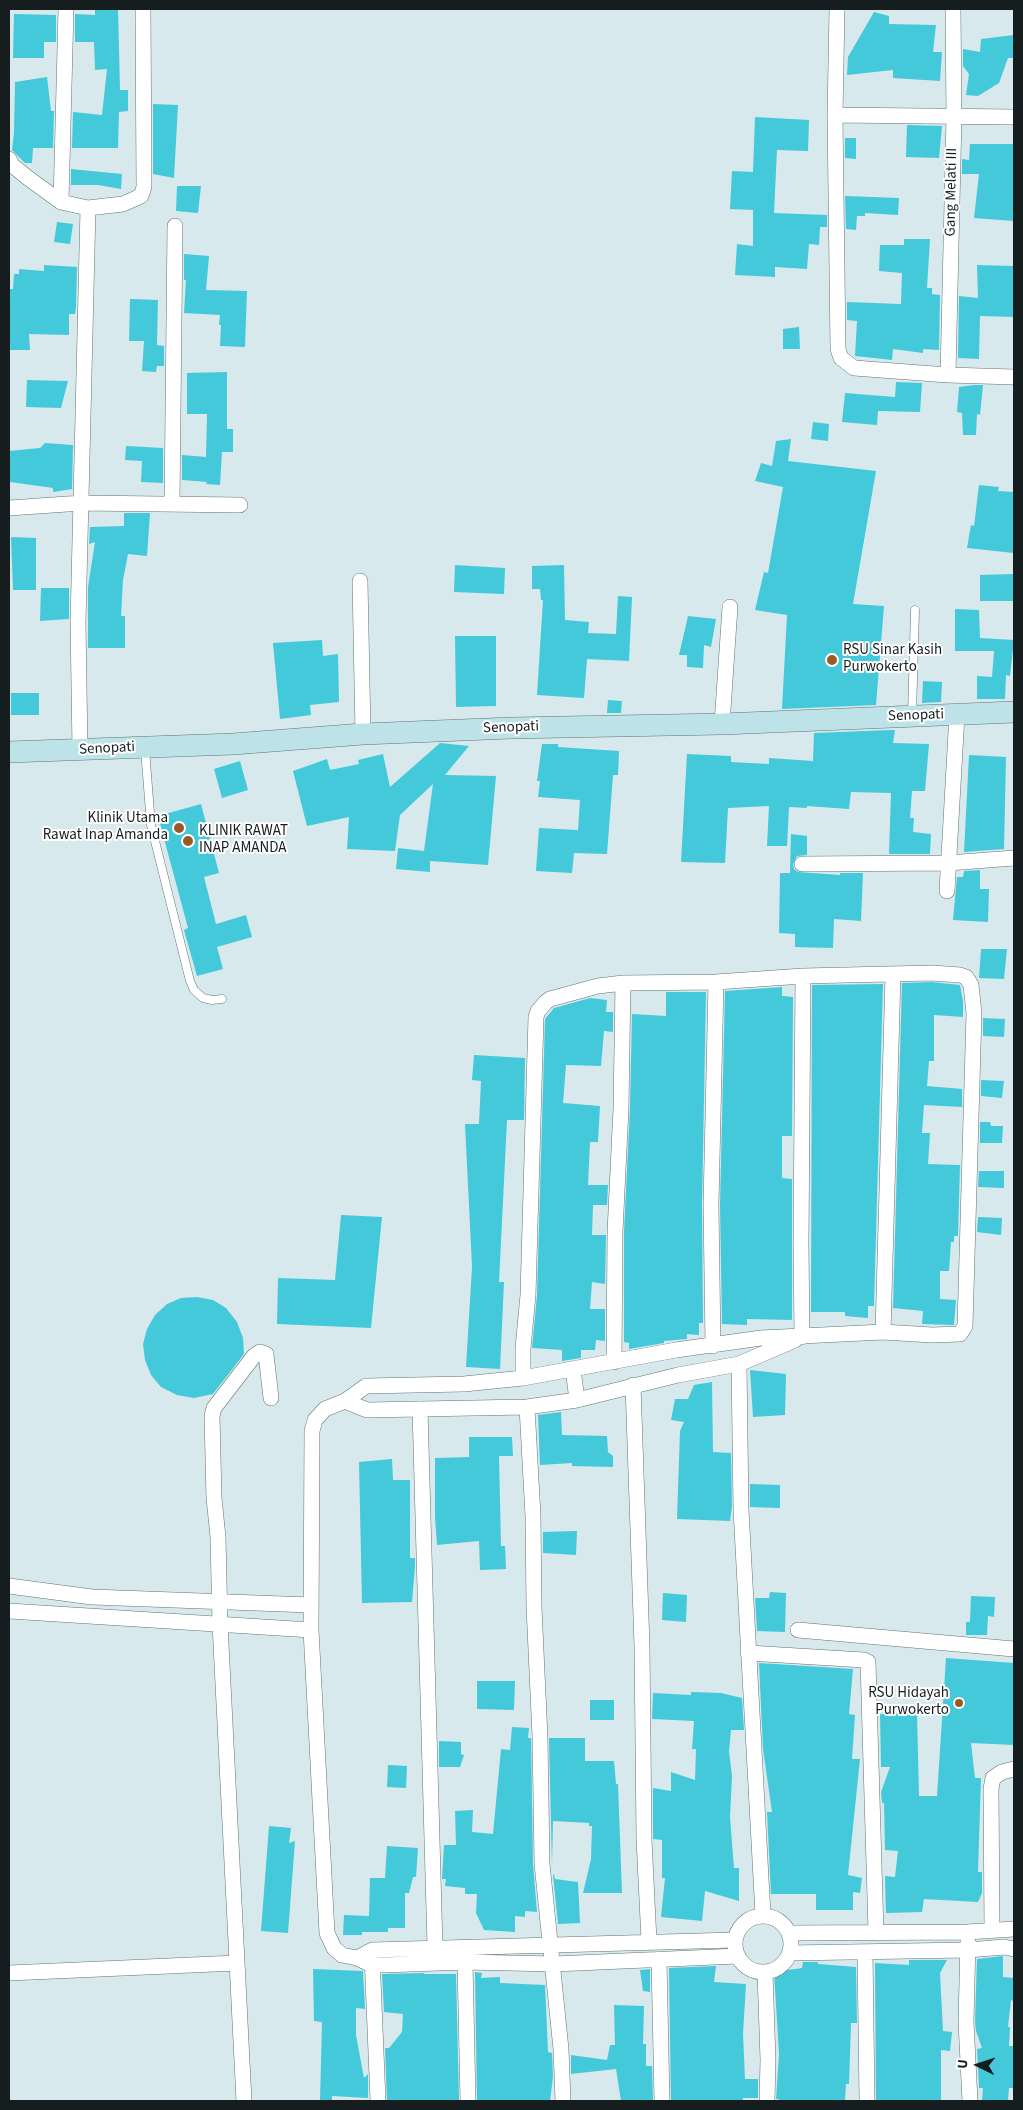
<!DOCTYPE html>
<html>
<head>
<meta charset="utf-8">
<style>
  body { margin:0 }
  #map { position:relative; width:1023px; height:2110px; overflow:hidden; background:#d7e9ec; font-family:"Source Sans 3",sans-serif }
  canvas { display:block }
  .frame { position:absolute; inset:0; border:10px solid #161d1e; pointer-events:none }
  .north { position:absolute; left:953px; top:2040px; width:50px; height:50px; -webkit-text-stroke:4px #fff; paint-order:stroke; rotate:274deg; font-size:14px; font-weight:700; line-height:20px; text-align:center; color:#161d1e }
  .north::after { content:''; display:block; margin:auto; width:18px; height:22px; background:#161d1e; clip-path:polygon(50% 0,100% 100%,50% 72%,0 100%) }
</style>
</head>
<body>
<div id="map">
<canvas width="1023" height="2110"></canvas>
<div class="frame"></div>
<div class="north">U</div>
</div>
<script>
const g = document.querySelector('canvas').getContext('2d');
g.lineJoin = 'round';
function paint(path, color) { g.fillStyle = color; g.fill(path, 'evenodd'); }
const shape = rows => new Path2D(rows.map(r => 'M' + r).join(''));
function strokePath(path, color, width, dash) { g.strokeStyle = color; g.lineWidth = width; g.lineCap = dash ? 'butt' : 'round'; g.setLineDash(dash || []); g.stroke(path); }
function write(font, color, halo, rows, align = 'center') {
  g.font = font + ' "Source Sans 3",sans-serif'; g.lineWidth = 4; g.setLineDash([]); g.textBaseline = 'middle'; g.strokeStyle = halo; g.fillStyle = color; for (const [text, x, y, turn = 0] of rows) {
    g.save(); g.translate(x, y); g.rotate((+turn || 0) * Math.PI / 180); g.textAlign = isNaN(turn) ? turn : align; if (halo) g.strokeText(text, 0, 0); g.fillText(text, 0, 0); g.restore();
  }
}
paint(shape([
  [95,9,118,9,120,90,128,90,128,111,119,112,118,148,72,148,73,112,102,115,107,69,95,70,94,42,75,42,75,14,95,15],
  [874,12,889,16,889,24,936,25,933,52,942,52,940,81,893,78,893,70,847,75,848,57],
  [14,14,56,15,56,42,44,42,44,58,13,58],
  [1014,35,1014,58,1008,58,999,83,978,96,966,95,969,74,963,66,963,49,980,52,981,39],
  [47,77,51,111,54,111,53,148,33,148,32,163,25,163,12,150,14,133,15,82],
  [153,104,178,105,174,178,153,174],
  [755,117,809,120,808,151,777,150,774,213,827,215,827,227,820,227,819,245,809,244,807,269,775,267,775,277,735,275,737,244,753,246,753,210,730,209,732,171,753,172],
  [907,125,942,126,939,158,906,157],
  [845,138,856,138,856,159,845,158],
  [970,144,1014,144,1014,221,974,218,979,174,962,174,962,159,969,160],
  [71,169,122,174,121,189,98,185,71,185],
  [177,186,201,186,198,213,176,211],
  [845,196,899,198,898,215,865,213,865,216,857,216,856,230,846,229],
  [57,222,73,224,70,244,54,242],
  [904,239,930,239,927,288,932,288,932,294,940,295,939,350,923,349,923,353,893,349,892,360,855,356,857,321,847,320,847,302,901,304,902,273,879,271,880,245,904,245],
  [184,254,209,256,206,290,247,291,245,347,220,346,221,325,219,325,220,315,184,313,186,280,184,280],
  [44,265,77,267,76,307,75,314,69,314,69,335,29,334,30,350,9,350,9,289,13,289,14,274,19,274,19,269,44,271],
  [977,265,1014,266,1014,317,980,316,979,359,958,358,959,296,978,298],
  [130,299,158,300,157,345,164,346,164,366,157,366,156,372,142,371,144,341,129,341],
  [799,327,800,349,783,349,783,329],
  [227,372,227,429,233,429,233,452,222,452,220,485,206,484,207,482,182,480,182,455,206,457,207,414,187,414,187,373],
  [27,380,68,381,61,408,26,407],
  [896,382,922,383,920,412,878,411,877,425,842,422,845,393,895,397],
  [974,385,983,385,980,415,977,414,976,435,963,435,962,413,957,412,959,387],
  [813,422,829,424,828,441,811,439],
  [791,439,788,461,876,471,853,604,884,606,876,705,782,709,787,615,755,610,764,572,768,573,783,487,755,481,761,463,772,466,776,441],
  [45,443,73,445,72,489,53,492,53,488,10,482,9,451,40,448],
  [126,446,163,448,163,483,141,482,142,461,125,460],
  [979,485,999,487,998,491,1014,492,1014,553,967,548,971,525,974,526],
  [124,513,150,513,147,556,128,554,123,580,121,616,125,616,125,648,88,648,88,587,95,542,89,544,90,527,124,526],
  [11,537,36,538,36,590,13,590],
  [455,565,505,568,504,594,454,592],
  [564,565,565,620,589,622,588,633,616,634,618,596,632,597,629,661,587,659,584,698,537,695,543,600,541,600,540,589,532,589,532,566],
  [1014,574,1014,601,980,601,980,575],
  [41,588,69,588,69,619,40,621],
  [955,609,979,610,980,638,1014,640,1010,676,1006,675,1005,699,977,699,977,676,992,677,994,651,955,651],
  [688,616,716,619,711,647,704,645,703,668,687,667,687,655,679,655],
  [455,636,496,636,496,706,456,707],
  [322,640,323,656,338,654,339,702,310,705,311,715,280,719,273,643],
  [923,681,942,682,941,702,922,703],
  [11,693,39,693,39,715,11,715],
  [608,700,622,701,621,713,607,713],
  [891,730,895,730,893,743,929,744,925,791,912,791,910,818,914,818,913,832,931,834,930,854,889,854,891,793,851,792,849,809,807,806,807,808,789,807,787,846,767,846,769,806,728,808,725,863,681,862,687,754,731,756,731,762,769,764,769,758,813,761,814,733],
  [440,743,469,746,445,775,496,776,488,865,430,861,430,872,396,869,398,848,424,851,433,784,400,815,395,851,347,849,349,817,307,826,293,771,327,759,330,770,359,764,358,760,383,754,390,787],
  [542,744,558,744,558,747,619,751,618,775,613,775,607,854,574,853,572,873,536,871,539,828,578,830,580,800,538,797,540,781,537,781],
  [969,755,1006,757,1004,849,964,852],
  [240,761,248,790,222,798,214,769],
  [201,804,219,873,204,877,216,924,246,915,252,937,217,947,223,969,197,976,184,930,188,928,158,816],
  [791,834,807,836,807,855,797,856,793,864,794,869,798,872,840,875,840,873,863,873,861,921,834,919,833,948,795,947,795,934,779,933,780,873,790,873],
  [980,870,980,889,989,889,988,922,953,920,957,877,963,877,964,871],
  [981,949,1007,949,1004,979,979,978],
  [932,982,960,985,963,1001,963,1017,934,1015,934,1061,929,1061,927,1086,962,1089,962,1107,924,1105,922,1133,930,1133,928,1164,960,1165,958,1236,954,1236,954,1242,951,1242,949,1271,940,1271,940,1299,956,1300,954,1325,922,1324,923,1311,893,1308,902,983],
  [883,984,874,1306,868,1306,868,1318,845,1316,845,1312,811,1312,812,985],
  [782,987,782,996,793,997,792,1136,782,1136,782,1178,792,1179,792,1320,747,1319,747,1325,722,1324,720,1205,725,991],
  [666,992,706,992,702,1205,703,1323,699,1323,699,1335,687,1334,687,1339,664,1341,664,1343,629,1349,629,1343,624,1342,624,1232,630,1108,632,1014,666,1016],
  [590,998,607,1000,606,1012,613,1012,613,1032,604,1031,601,1066,566,1065,563,1103,600,1106,598,1142,590,1142,588,1185,608,1185,607,1205,593,1205,592,1235,606,1235,605,1284,592,1282,590,1309,605,1309,605,1341,596,1340,595,1350,581,1350,581,1358,562,1361,562,1350,532,1348,537,1295,545,1019,554,1008],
  [983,1018,1005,1019,1004,1037,983,1036],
  [474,1055,525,1058,524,1120,507,1120,499,1282,504,1282,500,1369,466,1367,472,1267,465,1124,479,1124,481,1081,472,1080],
  [981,1080,1004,1081,1002,1098,981,1096],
  [980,1122,990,1122,991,1126,1003,1126,1002,1143,980,1143],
  [979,1171,1004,1171,1004,1188,978,1187],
  [341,1215,382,1217,371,1328,277,1324,278,1278,335,1280],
  [978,1217,1002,1218,1001,1235,977,1232],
  [197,1297,213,1300,226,1308,237,1322,243,1338,244,1354,213,1394,194,1398,177,1395,161,1387,151,1375,145,1360,143,1344,147,1329,155,1315,167,1304,181,1298],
  [750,1370,786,1374,785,1415,753,1417],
  [712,1382,713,1452,731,1453,732,1507,730,1521,677,1519,680,1431,684,1422,671,1420,675,1399,688,1399,694,1385],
  [561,1412,562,1435,607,1436,608,1452,613,1456,613,1467,572,1466,572,1463,540,1465,538,1415],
  [469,1437,512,1437,513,1456,499,1456,501,1546,505,1546,506,1569,480,1570,479,1541,437,1545,435,1517,435,1458,469,1457],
  [392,1459,393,1480,410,1480,410,1558,415,1558,415,1566,412,1602,362,1603,359,1462],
  [750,1484,780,1485,780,1508,750,1507],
  [577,1531,576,1555,543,1553,543,1532],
  [770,1592,786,1593,785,1632,757,1631,755,1598,769,1598],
  [663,1593,687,1595,686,1622,662,1620],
  [971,1596,995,1597,994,1617,988,1616,987,1635,966,1635,966,1622,970,1622],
  [946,1658,1014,1663,1014,1745,971,1743,975,1778,981,1778,978,1872,982,1872,982,1893,978,1902,924,1899,922,1912,886,1913,885,1876,895,1877,898,1851,885,1850,884,1803,882,1803,881,1792,890,1767,881,1767,880,1714,917,1713,919,1796,937,1796],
  [759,1663,853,1669,849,1714,855,1715,852,1759,860,1759,848,1875,862,1878,860,1893,853,1892,853,1910,816,1910,816,1894,771,1894,767,1812,772,1812,763,1749],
  [477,1681,515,1681,514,1710,477,1709],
  [691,1692,721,1693,742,1698,744,1730,731,1730,729,1751,732,1776,730,1817,734,1868,739,1868,739,1901,705,1891,702,1921,661,1917,665,1878,662,1878,662,1840,653,1839,653,1788,671,1791,671,1772,695,1780,696,1749,692,1749,694,1721,652,1719,653,1693,691,1695],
  [590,1700,614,1700,614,1720,590,1720],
  [512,1727,529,1728,528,1738,531,1738,533,1864,537,1912,525,1911,525,1917,515,1916,515,1932,484,1930,476,1913,477,1894,465,1894,465,1888,445,1886,446,1879,442,1879,444,1845,456,1845,455,1811,473,1810,472,1832,493,1834,501,1749,510,1750],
  [549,1738,585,1738,585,1761,614,1761,616,1784,618,1784,622,1893,583,1893,591,1859,592,1826,589,1826,589,1823,553,1821,552,1866],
  [439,1741,461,1742,461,1754,464,1755,460,1767,439,1767],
  [388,1765,407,1766,406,1788,387,1787],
  [269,1826,291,1828,289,1843,295,1841,288,1933,261,1931],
  [387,1846,418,1848,416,1877,413,1877,409,1893,405,1893,405,1928,388,1928,388,1932,362,1932,362,1935,343,1935,344,1915,369,1916,370,1878,385,1878],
  [554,1874,555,1879,578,1882,580,1923,558,1924,553,1875],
  [1003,1956,1003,1977,1014,1978,1014,2001,1011,2000,1008,2027,1010,2027,1009,2046,1014,2046,1014,2088,1009,2088,1008,2101,982,2101,983,2088,979,2088,977,2049,982,2048,976,2031,975,2022,977,1959],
  [909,1960,947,1960,940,1973,943,2031,952,2032,950,2051,941,2050,941,2101,876,2101,875,1963,909,1965],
  [803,1962,818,1962,818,1964,856,1967,857,2023,851,2023,849,2084,846,2084,845,2101,778,2101,779,2099,776,2099,779,2054,774,1972,802,1968],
  [716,1966,714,1982,746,1984,743,2034,745,2079,758,2079,758,2098,743,2098,743,2101,671,2101,669,1968],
  [313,1969,363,1971,365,2009,356,2008,356,2035,364,2078,368,2074,368,2098,332,2096,332,2101,320,2101,322,2022,314,2021],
  [650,1969,650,1992,643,1991,640,1970],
  [475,1972,482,1973,481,1978,500,1977,500,1983,545,1985,548,2052,552,2053,553,2077,550,2101,477,2101],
  [424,1973,424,1974,456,1974,459,2101,387,2101,385,2048,389,2048,402,2032,403,2014,384,2012,382,1974],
  [614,2005,644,2006,643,2044,646,2044,646,2066,652,2066,653,2101,621,2101,616,2069,571,2074,571,2055,607,2060,610,2045,615,2045]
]), '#43c9da');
const lane = shape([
  [912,715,915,610],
  [145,749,151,825,190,981,194,990,203,998,212,1000,222,999]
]);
const street = shape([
  [837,9,835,115,838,349,841,358,854,368,948,375,1014,377],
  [835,115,1014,117],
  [9,159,12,165,28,178,61,202,88,208,78,623,80,750],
  [61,202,66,9],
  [88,208,123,204,141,196,144,187,143,9],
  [948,375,954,117,953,9],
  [172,504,175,226],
  [9,508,82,503,240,505],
  [360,581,363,734],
  [722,724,730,607],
  [802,864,948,863,1014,858],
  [947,891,957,714],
  [883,1332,893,975],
  [802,1337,801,1244,803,976],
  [713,1346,711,1205,716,982],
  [614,1362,615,1232,621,1108,623,983],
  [739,1364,741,1510,763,1915],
  [573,1369,577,1400],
  [523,1378,523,1348,528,1295,536,1017,538,1011,546,1002,550,999,598,986,623,983,716,982,803,976,932,973,960,975,966,977,971,985,974,1013,965,1326,960,1334,932,1335,883,1332,761,1338,676,1350,523,1378,464,1384,366,1386,345,1401,325,1409,315,1420,312,1431,311,1630,327,1933,334,1948,342,1955,357,1958,372,1965,384,1965,465,1962,554,1964,738,1956],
  [633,1385,642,1646,644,1839,649,1941],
  [345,1401,367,1410,527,1407,577,1400,678,1375,739,1364,795,1340],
  [527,1407,533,1516,534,1607,540,1737,542,1864,561,2049,563,2101],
  [420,1409,435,1947],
  [9,1586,92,1597,311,1605],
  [9,1611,311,1630],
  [798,1630,1014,1649],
  [748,1653,864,1660,868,1662,876,1932],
  '735 1944a28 28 0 1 1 56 0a28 28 0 1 1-56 0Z',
  [992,1930,991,1789,993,1778,1002,1772,1014,1769],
  [790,1933,967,1932,1014,1929],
  [968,1941,966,2022,970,2101],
  [865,1952,867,2101],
  [790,1953,968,1950,1004,1947,1014,1949],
  [372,1955,378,2101],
  [357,1958,372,1950,735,1940],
  [659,1959,662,2101],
  [465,1962,468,2101],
  [765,1972,768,2060,767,2101],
  [9,1973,237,1963],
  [244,2101,220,1624,218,1537,214,1498,212,1416,214,1408,254,1356,260,1352,266,1354,271,1398]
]);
const secondary = shape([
  [9,752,233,744,363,734,511,728,722,724,1014,712]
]);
strokePath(lane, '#627375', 9);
strokePath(street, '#627375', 16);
strokePath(secondary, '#627375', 22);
strokePath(lane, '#fff', 8);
strokePath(street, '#fff', 15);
strokePath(secondary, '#bde3e8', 21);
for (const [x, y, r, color] of [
  [832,660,6,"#9b5a25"],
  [179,828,6,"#9b5a25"],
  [188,841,6,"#9b5a25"],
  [959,1703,5,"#9b5a25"]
]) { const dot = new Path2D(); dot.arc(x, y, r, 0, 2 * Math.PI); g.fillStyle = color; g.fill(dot); strokePath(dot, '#fff', 2); }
write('15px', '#161d1e', '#fff', [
  ["Gang Melati III",952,192,-89],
  ["Senopati",916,716,-2],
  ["Senopati",511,728,-2],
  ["Senopati",107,749,-3]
]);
write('15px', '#161d1e', '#fff', [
  ["RSU Sinar Kasih",843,651],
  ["Purwokerto",843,668],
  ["Klinik Utama",168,819,"right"],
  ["Rawat Inap Amanda",168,836,"right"],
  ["KLINIK RAWAT",199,832],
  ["INAP AMANDA",199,849],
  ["RSU Hidayah",949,1694,"right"],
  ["Purwokerto",949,1711,"right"]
], 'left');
</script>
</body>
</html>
